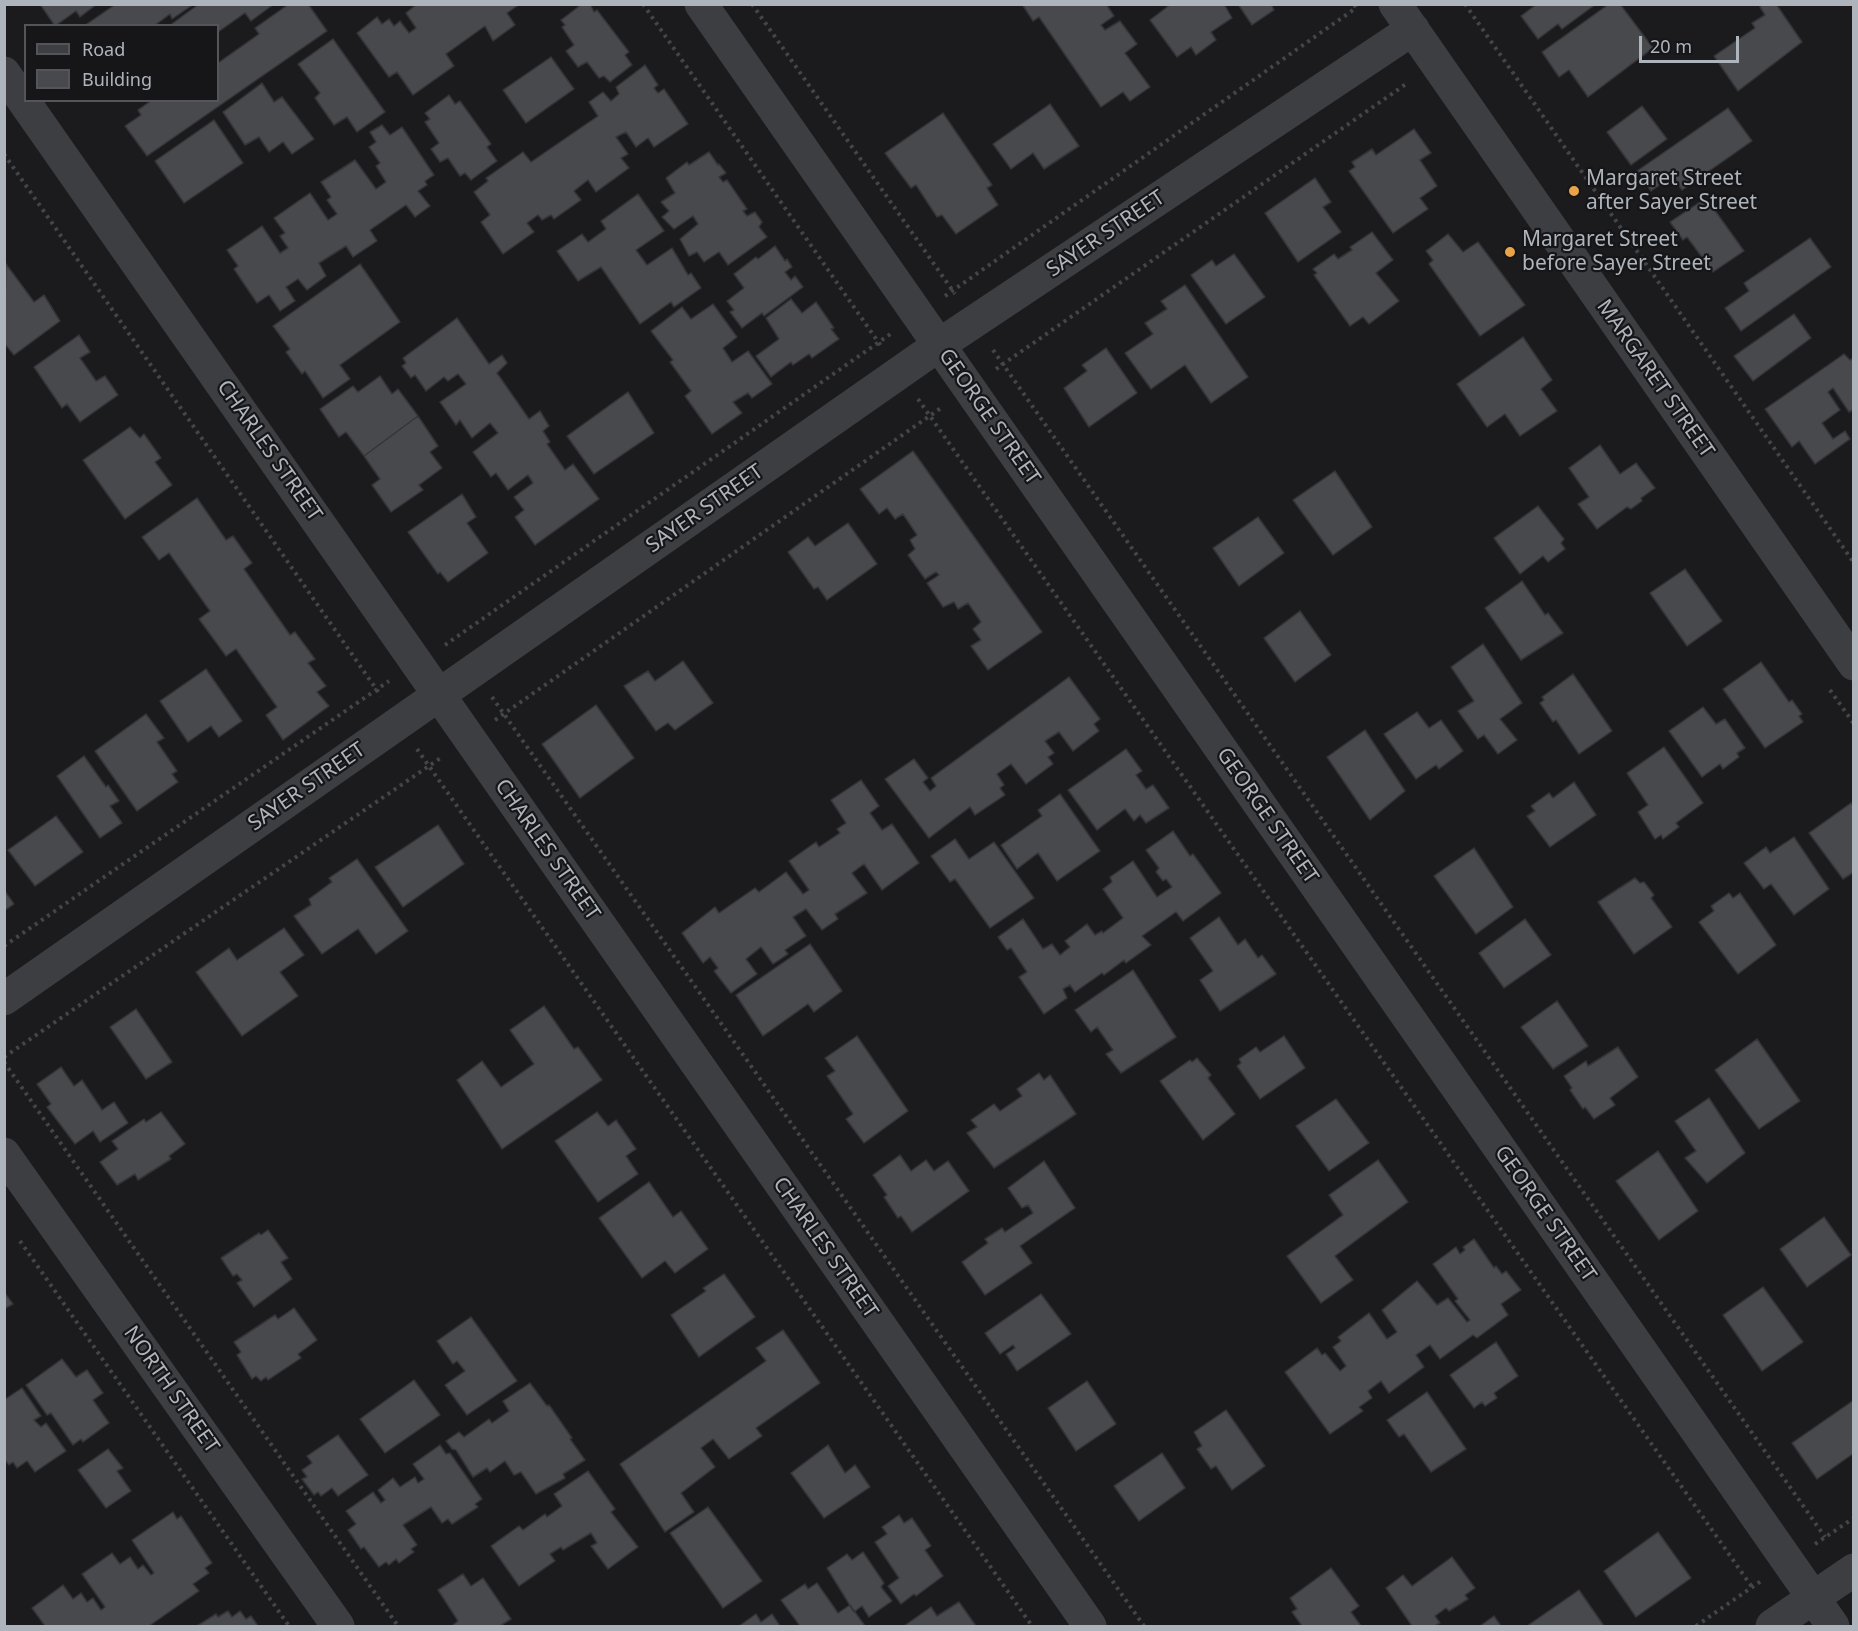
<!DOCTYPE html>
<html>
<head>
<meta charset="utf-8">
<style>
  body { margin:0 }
  #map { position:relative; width:1858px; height:1631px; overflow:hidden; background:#1b1b1d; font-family:"Noto Sans",sans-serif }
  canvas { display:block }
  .frame { position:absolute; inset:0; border:6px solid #aeb4bc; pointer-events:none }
  .legend { position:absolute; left:24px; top:24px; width:195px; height:78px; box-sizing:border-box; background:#161618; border:2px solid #53555a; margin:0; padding:8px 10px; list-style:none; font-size:18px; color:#aeb4bc }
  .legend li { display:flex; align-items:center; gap:12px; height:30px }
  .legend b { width:30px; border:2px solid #53555a }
  .scale { position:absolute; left:1639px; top:36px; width:100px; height:27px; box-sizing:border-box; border:3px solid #aeb4bc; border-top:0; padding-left:8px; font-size:18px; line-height:21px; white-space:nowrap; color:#aeb4bc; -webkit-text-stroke:4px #161618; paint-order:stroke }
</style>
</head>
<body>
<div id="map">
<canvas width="1858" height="1631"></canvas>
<div class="frame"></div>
<ul class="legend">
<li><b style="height:8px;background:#3c3e42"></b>Road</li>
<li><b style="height:16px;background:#48494d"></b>Building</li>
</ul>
<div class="scale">20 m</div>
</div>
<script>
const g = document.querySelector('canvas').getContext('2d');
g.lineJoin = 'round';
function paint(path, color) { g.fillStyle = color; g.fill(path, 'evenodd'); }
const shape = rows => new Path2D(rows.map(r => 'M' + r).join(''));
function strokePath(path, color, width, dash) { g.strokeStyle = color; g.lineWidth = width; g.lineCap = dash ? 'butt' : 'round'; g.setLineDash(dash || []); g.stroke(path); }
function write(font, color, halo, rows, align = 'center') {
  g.font = font + ' "Noto Sans",sans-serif'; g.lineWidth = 4.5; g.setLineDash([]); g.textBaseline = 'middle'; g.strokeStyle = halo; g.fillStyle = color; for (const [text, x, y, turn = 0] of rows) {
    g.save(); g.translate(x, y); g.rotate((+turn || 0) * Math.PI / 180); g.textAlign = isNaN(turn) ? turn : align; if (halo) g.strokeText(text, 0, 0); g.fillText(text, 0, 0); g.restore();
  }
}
const building = shape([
  [40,4,97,4,80,17,76,11,55,26,40,4],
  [116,4,194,4,172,19,170,14,154,26,84,26,116,4],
  [199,4,274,4,251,21,245,13,218,32,218,26,169,26,199,4],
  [289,4,308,4,327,31,147,156,125,126,141,115,138,110,152,100,218,100,218,63,259,34,255,28,289,4],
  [417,4,452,5,520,4,507,13,515,25,493,41,485,26,446,54,454,66,413,95,397,72,389,77,357,33,377,17,382,24,389,19,394,26,400,21,409,33,416,28,406,13,417,4],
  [582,4,590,4,594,12,597,10,629,52,625,55,632,65,610,82,604,76,599,78,587,62,578,67,566,51,574,45,562,27,565,25,561,20,582,4],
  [1022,4,1106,4,1114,16,1101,25,1105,30,1120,21,1137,44,1125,53,1150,87,1130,101,1123,92,1101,107,1039,17,1033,21,1022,4],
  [1171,4,1224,4,1232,18,1211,32,1216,40,1196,55,1191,47,1177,57,1150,20,1171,4],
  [1238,4,1271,4,1274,10,1252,25,1238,4],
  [1537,4,1596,4,1562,29,1558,24,1538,39,1521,16,1537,4],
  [1609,4,1620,4,1653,48,1588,97,1569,70,1559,77,1542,52,1609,4],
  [1763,4,1776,4,1802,42,1738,91,1714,56,1755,28,1752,23,1765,15,1760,7,1763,4],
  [333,39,385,112,357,132,347,117,334,125,315,98,320,93,298,64,333,39],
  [551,57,574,89,526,123,503,90,551,57],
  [645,65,658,85,654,88,658,93,664,89,688,124,654,147,648,138,636,147,626,132,616,137,628,154,621,158,629,168,596,192,588,180,574,191,581,200,554,219,551,215,542,220,538,215,527,223,534,232,503,254,481,222,490,215,474,192,488,181,486,178,523,152,531,162,598,116,589,102,603,92,611,101,619,94,616,87,645,65],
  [262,83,274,102,282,97,314,139,292,154,283,142,269,152,259,137,245,145,223,112,262,83],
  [449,95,455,104,460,101,491,144,487,147,497,161,471,180,465,173,460,176,448,158,440,162,431,149,439,143,425,122,430,119,425,113,449,95],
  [1050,104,1079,146,1044,169,1033,153,1011,169,993,144,1050,104],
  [1642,106,1667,139,1631,165,1607,132,1642,106],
  [1728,108,1752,141,1682,190,1673,176,1651,191,1637,171,1728,108],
  [943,113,992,185,987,188,998,205,956,234,942,215,937,217,916,185,911,188,885,153,943,113],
  [214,120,243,163,184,203,155,161,214,120],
  [382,125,390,135,402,127,434,175,425,181,427,185,418,191,430,206,415,217,406,205,370,230,377,241,353,257,346,246,319,263,326,276,307,290,298,279,286,287,295,301,280,311,269,295,257,303,234,269,238,266,227,250,262,226,280,253,288,248,280,236,285,233,274,218,310,193,328,220,337,214,327,200,331,197,321,182,355,160,376,189,386,182,376,166,380,163,369,147,376,142,370,132,382,125],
  [1414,129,1431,153,1420,160,1437,186,1420,198,1428,209,1393,233,1349,171,1355,167,1352,162,1372,149,1376,155,1414,129],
  [709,152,718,165,719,164,726,173,719,177,723,182,727,180,747,209,743,211,747,216,755,212,762,222,759,227,767,237,728,265,719,252,704,262,697,252,689,256,680,239,698,224,693,216,674,229,662,217,669,211,661,202,675,193,666,178,687,162,689,165,709,152],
  [1315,178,1331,202,1323,207,1341,232,1298,262,1265,213,1315,178],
  [638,194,664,231,636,250,647,265,672,248,688,275,691,273,701,288,674,307,671,302,640,324,601,267,578,281,557,251,582,234,588,242,606,229,601,221,638,194],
  [1706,198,1744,251,1713,272,1687,237,1683,240,1670,222,1706,198],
  [1372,232,1393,260,1376,273,1399,301,1369,324,1363,317,1350,326,1314,275,1317,273,1313,269,1334,254,1338,259,1352,250,1350,247,1372,232],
  [1448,234,1463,252,1478,242,1525,305,1480,336,1429,264,1433,260,1426,251,1448,234],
  [1810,238,1831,267,1741,331,1725,308,1749,291,1744,283,1810,238],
  [775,246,785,261,787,259,792,267,785,272,791,280,795,276,803,287,764,316,762,313,742,328,730,312,734,310,727,301,744,288,734,274,756,257,758,259,775,246],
  [1234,254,1265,297,1226,324,1191,275,1212,260,1216,266,1234,254],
  [6,264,34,302,44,295,60,321,14,355,4,343,6,264],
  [360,264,400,322,340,365,350,379,323,398,305,371,302,374,286,352,290,349,273,326,360,264],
  [1185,285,1248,377,1211,403,1185,365,1151,389,1125,353,1153,334,1145,323,1167,309,1161,301,1185,285],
  [791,299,802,313,816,302,834,328,831,329,839,339,812,358,809,354,793,365,791,362,771,377,756,356,779,339,766,318,791,299],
  [713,304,737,337,723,348,732,362,748,351,772,384,752,398,748,393,733,402,742,413,712,434,685,396,691,391,670,362,673,360,651,331,682,307,691,319,713,304],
  [1794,314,1811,338,1753,381,1734,356,1794,314],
  [457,318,489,364,502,355,507,363,497,373,529,419,540,411,549,426,543,431,550,442,547,444,565,470,573,464,599,499,535,545,515,517,524,510,514,497,533,483,528,475,508,490,496,473,491,477,473,452,498,433,490,423,472,438,460,420,456,425,440,402,466,384,458,374,448,381,444,377,426,391,415,375,411,378,402,366,406,363,403,358,457,318],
  [79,335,90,352,80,358,96,381,105,376,118,395,80,422,67,404,62,408,34,367,79,335],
  [1523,337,1552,380,1541,389,1557,411,1520,436,1505,414,1487,427,1457,384,1523,337],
  [1106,348,1137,393,1089,427,1064,388,1087,371,1082,365,1106,348],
  [1844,354,1850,360,1854,358,1854,409,1849,412,1833,388,1828,392,1840,410,1822,423,1833,439,1845,431,1850,439,1815,464,1799,441,1792,447,1765,409,1844,354],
  [380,376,392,394,398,389,418,416,364,456,346,432,339,437,320,409,353,386,358,392,380,376],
  [628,392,654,433,594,474,567,436,628,392],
  [418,416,438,446,430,452,442,468,419,485,423,490,391,512,372,485,380,479,364,456,418,416],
  [130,427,140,438,144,434,161,458,155,462,172,485,125,519,83,460,130,427],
  [1600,445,1620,474,1636,463,1655,488,1641,498,1642,501,1631,509,1627,507,1597,529,1578,504,1589,497,1569,468,1600,445],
  [913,451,1042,632,988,670,971,646,981,640,973,629,981,622,968,603,958,609,954,602,943,607,927,583,939,575,936,572,925,579,908,555,915,549,910,540,917,535,903,514,895,519,887,508,879,514,860,489,913,451],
  [1335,471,1372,527,1333,555,1293,500,1335,471],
  [462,494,476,517,467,523,488,553,448,582,440,572,438,574,408,532,462,494],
  [197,498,226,540,233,536,252,563,244,569,290,635,295,632,315,659,308,663,326,686,317,692,329,706,283,740,266,715,277,707,236,649,226,656,199,619,210,611,169,553,159,560,142,537,197,498],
  [1538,506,1564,539,1561,543,1565,549,1548,562,1543,556,1520,574,1494,538,1538,506],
  [1258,517,1284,553,1239,586,1213,548,1258,517],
  [848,523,877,564,827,600,818,587,814,589,788,552,808,537,815,546,848,523],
  [1685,569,1722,621,1687,646,1650,593,1685,569],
  [1522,581,1545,615,1548,613,1563,633,1521,660,1485,608,1522,581],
  [1300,611,1331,655,1295,682,1264,638,1300,611],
  [1483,644,1522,703,1500,719,1517,740,1498,754,1484,735,1478,739,1458,711,1474,701,1451,667,1483,644],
  [683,661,713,703,675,730,668,723,656,731,624,686,648,671,655,681,683,661],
  [1761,662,1789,702,1792,700,1802,714,1799,716,1803,722,1765,748,1723,689,1761,662],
  [206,669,242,721,219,737,211,726,188,742,160,701,206,669],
  [1573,674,1612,731,1579,754,1556,720,1553,722,1540,703,1544,700,1542,697,1573,674],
  [1069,677,1100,719,1094,724,1099,731,1073,751,1059,732,1045,741,1054,753,1048,757,1053,764,1026,784,1011,764,997,774,1004,785,1000,788,1005,795,975,815,970,807,929,838,885,779,914,759,928,778,923,782,930,791,936,786,931,778,1069,677],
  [596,705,634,758,580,798,542,744,596,705],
  [1703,707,1716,724,1725,719,1745,748,1737,753,1739,757,1723,769,1720,764,1702,777,1669,731,1703,707],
  [1417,712,1429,728,1441,720,1463,751,1439,769,1436,765,1416,779,1384,734,1417,712],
  [146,714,164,738,157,742,177,771,172,774,178,782,137,811,95,751,146,714],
  [1365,730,1405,791,1370,820,1327,757,1365,730],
  [1664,747,1703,803,1676,823,1679,827,1663,839,1661,835,1655,839,1638,812,1648,805,1627,773,1664,747],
  [1126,749,1142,771,1136,775,1146,789,1153,785,1169,808,1146,823,1140,815,1134,821,1125,809,1097,830,1068,790,1126,749],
  [84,756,106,787,108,785,119,801,110,806,122,823,100,838,57,776,84,756],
  [861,780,879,806,870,813,882,830,892,824,919,863,882,890,864,864,852,873,867,893,835,914,838,919,822,930,806,909,793,917,806,936,785,950,788,954,773,964,761,947,746,959,757,974,731,993,714,971,718,968,710,957,703,963,682,933,715,907,719,913,755,888,759,892,786,872,803,894,809,890,789,861,816,842,819,847,840,833,837,829,846,823,831,800,861,780],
  [1574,782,1596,815,1550,847,1527,816,1535,811,1531,806,1549,793,1553,798,1574,782],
  [1060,794,1100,851,1057,881,1038,853,1017,869,1001,845,1042,816,1038,810,1060,794],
  [1851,803,1854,807,1854,872,1843,879,1809,833,1851,803],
  [56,816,83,852,35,886,8,850,56,816],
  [438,825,464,864,403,907,375,867,438,825],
  [1173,831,1190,856,1193,854,1221,893,1183,921,1176,912,1142,936,1151,945,1126,963,1124,960,1104,975,1102,973,1075,992,1070,985,1063,989,1067,998,1044,1014,1019,977,1027,972,1011,948,1007,950,998,937,1023,919,1043,949,1052,944,1060,955,1070,947,1065,941,1087,924,1095,935,1102,931,1103,933,1123,918,1103,889,1112,882,1110,877,1133,861,1157,897,1172,887,1166,879,1163,881,1156,872,1159,868,1146,850,1173,831],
  [1794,837,1829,889,1794,915,1771,884,1764,889,1744,863,1766,847,1770,853,1794,837],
  [955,839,969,859,994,842,1034,898,990,928,955,879,950,882,931,856,955,839],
  [1474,848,1513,907,1476,934,1434,876,1474,848],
  [357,859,408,931,376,954,358,929,322,954,294,916,311,905,309,899,332,882,329,878,357,859],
  [1635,878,1640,883,1644,882,1654,895,1651,898,1672,927,1634,954,1598,902,1635,878],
  [4,890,14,904,4,911,4,890],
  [1729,893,1733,898,1740,893,1776,945,1738,974,1699,922,1714,911,1711,906,1729,893],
  [1219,917,1238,945,1245,939,1258,958,1262,955,1276,974,1220,1011,1200,980,1213,971,1190,938,1219,917],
  [1525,919,1551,955,1504,988,1479,953,1525,919],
  [284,928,304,955,280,972,298,996,242,1036,196,972,229,948,237,960,284,928],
  [810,944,842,991,814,1012,808,1004,763,1036,736,995,810,944],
  [1133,970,1176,1037,1121,1073,1106,1054,1113,1050,1097,1027,1091,1032,1075,1010,1133,970],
  [1557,1001,1588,1046,1553,1069,1521,1027,1557,1001],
  [544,1006,574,1049,578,1047,602,1080,502,1149,457,1080,482,1061,501,1087,534,1064,510,1030,544,1006],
  [136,1009,172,1062,146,1079,110,1027,136,1009],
  [857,1036,908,1111,864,1143,846,1119,853,1114,827,1076,835,1071,825,1058,857,1036],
  [1284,1036,1305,1068,1260,1099,1237,1066,1241,1063,1239,1059,1256,1047,1260,1052,1284,1036],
  [1757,1039,1800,1101,1759,1129,1715,1070,1757,1039],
  [1618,1047,1638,1077,1610,1098,1615,1105,1594,1119,1585,1107,1583,1109,1570,1090,1572,1088,1564,1076,1586,1061,1588,1066,1618,1047],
  [1197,1058,1211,1075,1208,1078,1235,1114,1203,1140,1160,1081,1190,1060,1192,1062,1197,1058],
  [61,1067,74,1086,82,1080,102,1110,114,1102,128,1123,100,1142,93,1131,75,1144,47,1107,51,1104,37,1084,61,1067],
  [1039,1073,1044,1080,1050,1075,1076,1114,994,1168,967,1133,977,1127,971,1120,994,1104,1000,1111,1022,1096,1017,1089,1039,1073],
  [1709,1098,1745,1153,1707,1183,1685,1158,1696,1151,1675,1121,1709,1098],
  [1336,1099,1369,1143,1329,1171,1296,1126,1336,1099],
  [161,1112,185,1144,169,1156,171,1159,138,1180,135,1174,117,1185,100,1162,118,1149,112,1141,144,1119,146,1122,161,1112],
  [597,1112,608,1126,616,1120,636,1149,626,1156,638,1174,598,1202,555,1141,597,1112],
  [1658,1151,1698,1211,1659,1240,1616,1181,1658,1151],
  [900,1155,911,1171,926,1160,934,1171,948,1161,969,1191,912,1232,901,1216,898,1218,884,1197,887,1195,873,1175,900,1155],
  [1378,1160,1408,1202,1335,1256,1353,1280,1321,1303,1287,1256,1343,1215,1329,1195,1378,1160],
  [1044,1161,1075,1208,1020,1246,1032,1263,985,1295,962,1262,988,1243,985,1239,1002,1228,1005,1232,1033,1213,1028,1205,1022,1208,1008,1188,1044,1161],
  [649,1182,673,1217,681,1211,708,1249,675,1273,665,1261,642,1278,599,1218,649,1182],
  [1824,1217,1851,1255,1807,1287,1780,1249,1824,1217],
  [268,1230,288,1258,281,1262,292,1279,254,1307,237,1283,242,1280,237,1274,233,1276,221,1258,259,1233,261,1235,268,1230],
  [1474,1239,1494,1268,1496,1266,1502,1274,1506,1271,1521,1290,1501,1304,1508,1315,1477,1338,1473,1335,1440,1359,1430,1345,1416,1355,1424,1367,1389,1393,1381,1381,1368,1391,1372,1398,1359,1407,1363,1411,1330,1434,1285,1372,1317,1348,1322,1355,1325,1353,1340,1371,1346,1366,1333,1347,1341,1341,1338,1337,1369,1313,1387,1339,1397,1332,1382,1310,1417,1281,1437,1305,1448,1298,1467,1322,1470,1320,1455,1301,1458,1299,1433,1264,1456,1247,1460,1254,1465,1250,1463,1247,1474,1239],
  [724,1274,755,1317,699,1357,671,1315,706,1291,703,1288,724,1274],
  [1763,1287,1803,1342,1762,1371,1723,1315,1763,1287],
  [4,1292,13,1304,4,1309,4,1292],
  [1041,1294,1071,1334,1017,1371,1006,1354,1015,1348,1013,1345,1000,1354,985,1333,1041,1294],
  [294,1308,317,1340,298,1354,301,1358,268,1380,266,1377,261,1381,256,1376,252,1379,237,1355,241,1352,234,1342,275,1315,278,1319,294,1308],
  [471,1317,517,1381,467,1415,445,1385,465,1371,457,1361,453,1364,437,1341,471,1317],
  [783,1330,820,1383,756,1428,762,1436,729,1459,713,1439,701,1448,715,1467,681,1493,694,1512,665,1532,620,1464,766,1361,756,1348,783,1330],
  [1496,1342,1518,1376,1494,1393,1497,1398,1485,1406,1482,1402,1474,1408,1450,1375,1496,1342],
  [62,1359,76,1377,87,1370,103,1393,93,1400,109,1423,83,1442,81,1439,73,1445,51,1413,47,1415,26,1385,62,1359],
  [414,1380,440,1415,385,1453,360,1419,414,1380],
  [1087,1381,1116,1424,1076,1451,1048,1408,1087,1381],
  [530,1383,547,1406,549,1405,572,1438,570,1439,585,1460,563,1474,565,1478,536,1494,521,1472,514,1475,505,1461,490,1472,487,1468,473,1477,456,1450,452,1449,446,1441,459,1432,464,1437,489,1419,492,1423,509,1411,503,1401,530,1383],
  [22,1388,41,1416,34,1420,41,1427,46,1423,66,1451,35,1472,27,1461,17,1468,13,1462,9,1465,4,1459,4,1400,22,1388],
  [1427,1392,1466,1449,1431,1472,1404,1434,1399,1437,1387,1420,1427,1392],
  [1854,1400,1854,1453,1817,1479,1792,1443,1854,1400],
  [1226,1410,1265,1466,1232,1490,1216,1466,1211,1469,1197,1449,1202,1446,1194,1432,1226,1410],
  [338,1435,368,1475,338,1496,332,1488,321,1496,318,1492,314,1495,302,1479,307,1477,302,1470,312,1463,307,1456,338,1435],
  [440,1445,446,1454,450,1453,482,1499,475,1504,478,1507,452,1524,448,1519,442,1523,431,1507,403,1525,417,1545,411,1549,414,1552,399,1563,396,1559,389,1565,386,1562,379,1567,364,1547,361,1549,348,1530,356,1524,346,1511,373,1492,381,1503,385,1500,378,1490,393,1478,400,1487,415,1477,418,1483,424,1479,413,1464,440,1445],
  [828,1445,845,1473,855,1465,870,1487,824,1518,791,1473,828,1445],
  [108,1449,123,1468,117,1471,131,1491,106,1508,78,1470,108,1449],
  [1162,1453,1185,1488,1139,1521,1114,1486,1162,1453],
  [588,1471,615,1509,611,1512,638,1547,608,1569,591,1546,597,1543,591,1533,563,1550,561,1547,550,1554,555,1561,519,1586,491,1546,519,1526,523,1530,545,1514,547,1517,562,1506,554,1494,588,1471],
  [708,1507,762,1581,723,1608,670,1533,708,1507],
  [173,1512,177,1519,181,1516,212,1563,205,1568,209,1573,193,1584,199,1591,149,1626,45,1626,32,1608,63,1585,73,1599,81,1593,87,1602,93,1598,101,1610,105,1607,82,1574,112,1553,120,1564,130,1557,138,1569,143,1565,151,1575,154,1573,132,1540,173,1512],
  [899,1515,904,1523,912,1518,931,1546,925,1550,943,1576,916,1596,914,1594,901,1604,888,1586,899,1578,875,1542,887,1534,882,1527,899,1515],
  [1658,1532,1691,1578,1636,1617,1604,1571,1658,1532],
  [863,1552,884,1583,881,1587,892,1601,869,1617,862,1606,854,1612,827,1568,847,1554,852,1560,863,1552],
  [1452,1557,1475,1588,1465,1595,1468,1599,1449,1611,1446,1608,1435,1616,1440,1623,1434,1626,1412,1626,1386,1588,1403,1575,1412,1586,1452,1557],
  [1331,1568,1359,1606,1351,1612,1361,1626,1302,1626,1292,1612,1297,1609,1290,1598,1331,1568],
  [463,1574,471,1586,483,1578,511,1619,500,1626,453,1626,453,1625,458,1621,438,1590,463,1574],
  [817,1583,838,1613,850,1605,865,1626,800,1626,781,1600,805,1584,808,1589,817,1583],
  [1579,1590,1604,1626,1527,1626,1579,1590],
  [959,1602,976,1626,904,1626,931,1607,937,1616,959,1602],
  [228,1611,232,1617,240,1611,246,1619,251,1616,258,1626,197,1626,216,1614,218,1617,228,1611],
  [756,1614,761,1622,772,1614,780,1626,739,1626,756,1614],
  [1494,1616,1501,1626,1480,1626,1494,1616]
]);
paint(building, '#48494d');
strokePath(building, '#353539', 1.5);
strokePath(shape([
  [643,4,881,346],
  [752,4,955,294],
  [1465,4,1854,563],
  [4,154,381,696],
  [945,296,1356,8,1354,4],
  [993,350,1825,1537],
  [996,369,1406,84,1408,86],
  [918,399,1752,1587],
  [445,645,892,333],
  [1830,690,1854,724],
  [492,697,1144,1626],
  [495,720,941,408],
  [417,749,1032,1626],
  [4,946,389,681],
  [4,1057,442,757],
  [4,1062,398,1626],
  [20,1241,289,1626],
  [1815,1544,1854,1518],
  [1696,1626,1761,1581]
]), '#424549', 4, [3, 4.5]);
strokePath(shape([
  [701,4,1833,1626],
  [1395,4,1854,664],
  [4,73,1090,1626],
  [4,999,939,345,1413,29],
  [4,1154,338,1626],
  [1772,1626,1854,1570]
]), '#3c3e42', 33);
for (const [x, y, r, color] of [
  [1574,191,6,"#e9a447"],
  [1510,252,6,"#e9a447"]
]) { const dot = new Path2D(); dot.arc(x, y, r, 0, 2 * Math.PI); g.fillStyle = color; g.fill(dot); strokePath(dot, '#161618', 2); }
write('21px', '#aeb4bc', '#161618', [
  ["Margaret Street",1586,179],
  ["after Sayer Street",1586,203],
  ["Margaret Street",1522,240],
  ["before Sayer Street",1522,264]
], 'left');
write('21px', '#aeb4bc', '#161618', [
  ["SAYER STREET",1106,234,-34],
  ["MARGARET STREET",1655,379,55],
  ["GEORGE STREET",989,417,55],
  ["CHARLES STREET",269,451,55],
  ["SAYER STREET",705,509,-35],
  ["SAYER STREET",307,787,-35],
  ["GEORGE STREET",1267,816,55],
  ["CHARLES STREET",547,850,55],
  ["GEORGE STREET",1545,1214,55],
  ["CHARLES STREET",825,1248,55],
  ["NORTH STREET",171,1390,55]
]);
</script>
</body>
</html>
